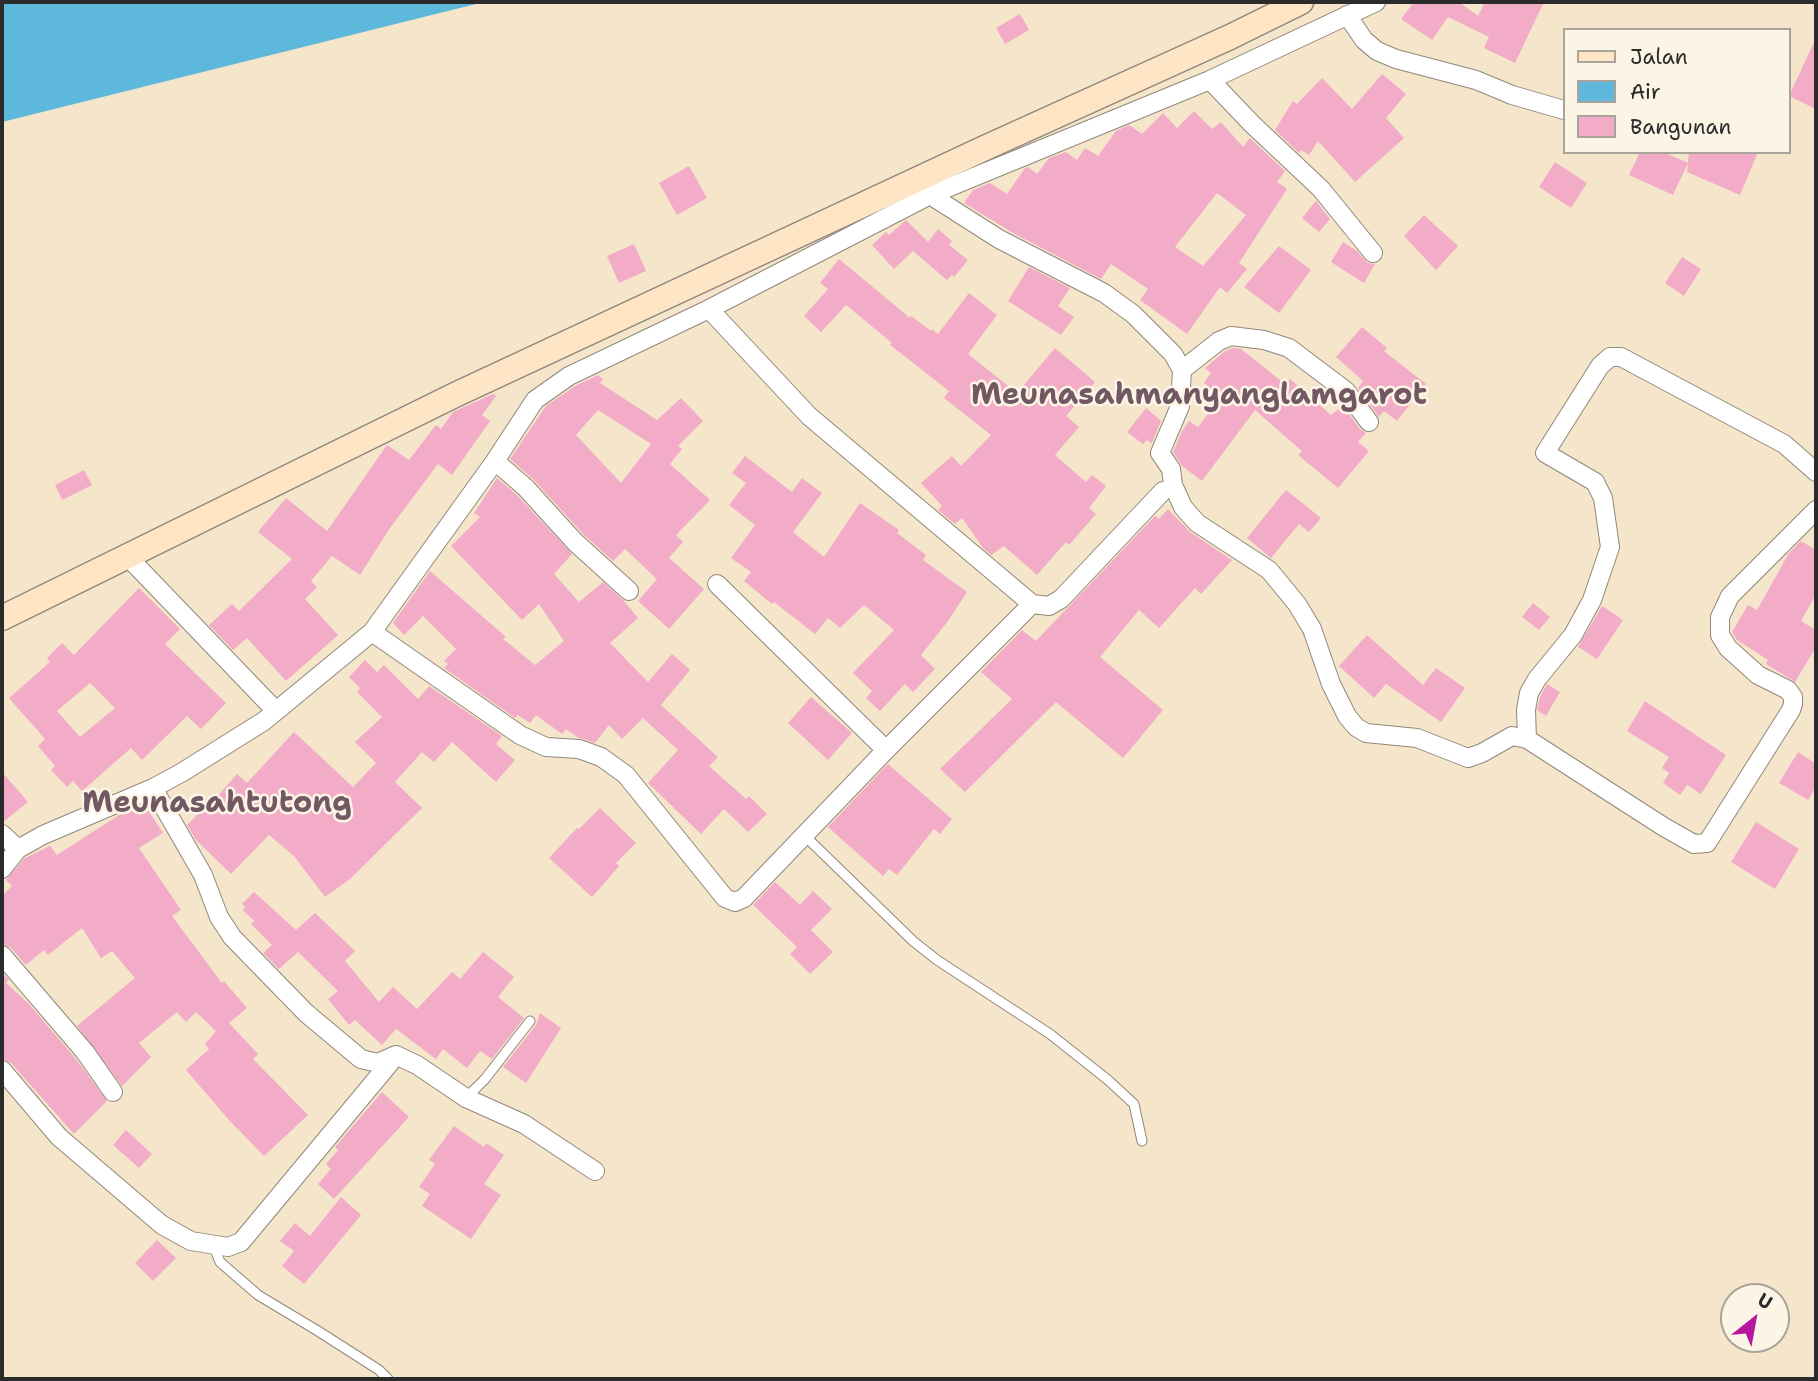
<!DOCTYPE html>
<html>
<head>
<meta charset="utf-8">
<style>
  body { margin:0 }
  #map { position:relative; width:1818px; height:1381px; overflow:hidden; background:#f5e5ca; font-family:"Shantell Sans",sans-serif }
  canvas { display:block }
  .frame { position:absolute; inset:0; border:4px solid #2b2b2b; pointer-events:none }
  .legend { position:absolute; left:1563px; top:28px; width:228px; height:126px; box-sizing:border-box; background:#fcf5e5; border:2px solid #a8a49b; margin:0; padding:9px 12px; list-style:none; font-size:21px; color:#2b2b2b }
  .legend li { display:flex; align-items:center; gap:14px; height:35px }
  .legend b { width:35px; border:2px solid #a8a49b }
  .north { position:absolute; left:1720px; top:1283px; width:70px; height:70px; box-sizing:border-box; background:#fcf5e5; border:2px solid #a8a49b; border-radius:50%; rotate:31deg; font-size:19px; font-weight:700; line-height:28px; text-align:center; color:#2b2b2b }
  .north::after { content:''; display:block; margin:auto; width:24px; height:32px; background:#b5179e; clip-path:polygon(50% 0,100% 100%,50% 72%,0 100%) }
</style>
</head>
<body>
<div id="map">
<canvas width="1818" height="1381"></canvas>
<div class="frame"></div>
<ul class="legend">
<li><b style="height:9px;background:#fee5c5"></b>Jalan</li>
<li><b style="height:19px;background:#5eb8dc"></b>Air</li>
<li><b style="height:19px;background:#f2acc8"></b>Bangunan</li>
</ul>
<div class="north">U</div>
</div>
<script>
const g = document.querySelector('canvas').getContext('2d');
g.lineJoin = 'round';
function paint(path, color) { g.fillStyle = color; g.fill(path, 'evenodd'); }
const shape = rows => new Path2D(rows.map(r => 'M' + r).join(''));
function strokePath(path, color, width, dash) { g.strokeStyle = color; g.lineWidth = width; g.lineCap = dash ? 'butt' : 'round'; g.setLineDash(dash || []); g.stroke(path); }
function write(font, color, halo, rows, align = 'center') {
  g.font = font + ' "Shantell Sans",sans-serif'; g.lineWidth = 5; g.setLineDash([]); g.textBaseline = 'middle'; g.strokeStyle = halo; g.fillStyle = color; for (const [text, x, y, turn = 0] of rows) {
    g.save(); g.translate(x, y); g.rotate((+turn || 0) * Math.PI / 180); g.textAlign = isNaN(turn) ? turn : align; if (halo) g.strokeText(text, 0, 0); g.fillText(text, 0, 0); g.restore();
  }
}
paint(shape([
  [2,2,484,2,2,122]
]), '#5eb8dc');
paint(shape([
  [1414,2,1459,2,1478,16,1485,2,1544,2,1515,63,1484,48,1489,37,1448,17,1432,40,1401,19],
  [1020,14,1029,30,1005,44,996,28],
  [1816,38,1816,109,1789,96],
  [1382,74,1406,94,1386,118,1404,138,1355,182,1318,141,1309,155,1301,150,1299,153,1275,130,1293,101,1297,104,1322,78,1352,109],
  [1194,111,1212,129,1221,122,1243,147,1250,138,1253,141,1285,171,1277,182,1287,189,1239,263,1247,269,1227,293,1220,287,1187,334,1140,300,1148,289,1111,264,1101,279,1013,233,964,203,973,190,990,183,1007,194,1025,168,1028,167,1037,174,1049,158,1066,152,1077,160,1085,148,1098,156,1116,131,1129,125,1142,134,1163,113,1177,128],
  [1217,193,1246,215,1203,266,1175,247],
  [1640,152,1663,152,1688,163,1673,195,1629,175],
  [1689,152,1758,152,1740,195,1687,172],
  [1555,162,1587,183,1571,208,1539,187],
  [689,166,707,198,677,215,659,183],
  [1316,201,1330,219,1319,232,1302,218],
  [1424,215,1458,246,1436,270,1404,236],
  [906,220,928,242,938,229,952,241,949,245,968,260,954,277,952,275,947,280,913,251,894,269,872,245,886,232,889,235],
  [1343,242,1357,251,1368,263,1375,264,1364,283,1331,262],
  [634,244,646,271,619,283,607,256],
  [1279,246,1311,270,1279,313,1244,287],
  [1682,257,1701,269,1684,296,1665,283],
  [839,259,910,318,911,316,931,331,932,329,938,334,969,293,997,315,968,354,1017,393,1055,348,1095,382,1066,416,1079,427,1055,455,1086,482,1092,475,1106,486,1089,508,1096,514,1069,545,1066,542,1037,575,1004,546,991,555,983,548,962,518,955,524,938,510,942,506,921,483,952,456,961,466,991,435,944,398,949,391,890,345,892,343,846,305,821,332,804,316,828,289,820,283],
  [1029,267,1070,288,1058,306,1074,317,1061,335,1008,301],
  [1362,327,1387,348,1384,351,1426,384,1397,421,1384,411,1379,417,1358,388,1363,381,1336,357],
  [1233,348,1241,349,1285,384,1290,379,1331,415,1343,406,1360,429,1366,433,1358,442,1369,451,1338,488,1298,455,1302,451,1255,410,1202,481,1182,466,1173,452,1182,431,1189,421,1198,427,1221,397,1204,383,1211,373,1205,368,1225,351],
  [598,375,603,379,600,383,657,420,681,398,703,421,678,446,682,449,670,464,710,500,676,535,683,542,669,558,704,589,669,629,638,601,657,579,625,549,613,561,583,534,534,480,510,459,546,406,575,386],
  [598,410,651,444,621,483,576,435],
  [493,394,496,396,482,415,490,421,452,475,438,464,390,528,360,575,332,556,311,581,317,587,305,599,338,635,286,681,247,638,233,650,209,625,232,604,239,611,292,559,258,532,286,498,327,531,387,445,409,460,436,425,441,429,453,412],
  [1146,408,1161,421,1152,443,1147,440,1143,444,1127,432],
  [745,456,792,492,802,478,822,493,793,532,824,557,860,503,899,530,897,533,926,555,923,560,967,592,948,621,921,655,935,669,913,692,905,684,880,711,866,698,872,691,853,673,894,630,864,605,840,628,828,618,815,634,774,602,772,604,744,581,751,572,731,558,755,525,729,505,746,483,732,473],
  [84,470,92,485,62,500,55,485],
  [497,478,518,496,572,554,554,574,579,602,603,582,624,601,638,618,610,643,648,682,672,654,690,670,661,705,718,757,709,766,746,799,749,796,767,814,748,832,724,809,701,834,648,783,678,750,643,718,622,739,609,725,595,743,577,737,566,729,562,734,536,715,530,723,518,715,515,718,444,668,448,664,444,661,456,649,423,616,404,635,393,623,430,571,506,637,503,639,535,665,564,641,539,604,522,620,451,546,480,517,474,513],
  [1286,490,1321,518,1309,532,1299,524,1271,558,1247,538],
  [1168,509,1190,532,1232,560,1201,594,1195,588,1159,628,1139,610,1100,657,1163,710,1123,758,1056,702,965,792,940,769,1012,699,981,672,1022,630,1036,641,1155,516,1159,519],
  [1801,541,1816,550,1816,594,1801,621,1816,630,1816,647,1795,682,1766,664,1768,660,1737,640,1732,632,1748,605,1757,610,1789,553],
  [139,588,180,629,165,644,226,703,201,729,187,716,142,760,131,748,82,791,73,781,67,787,51,770,55,766,38,746,45,739,9,698,50,662,47,658,62,643,74,655],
  [90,683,115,708,80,737,57,711],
  [1533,603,1550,617,1539,630,1522,617],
  [1602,606,1623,620,1597,659,1578,647],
  [1367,635,1423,685,1436,668,1465,688,1441,722,1386,684,1374,698,1339,666],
  [365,660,377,672,384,665,418,699,429,686,502,736,496,744,515,760,496,782,452,742,434,762,422,752,395,782,422,808,350,879,325,897,294,856,269,835,231,874,196,840,187,825,201,811,203,813,237,774,247,783,294,732,353,787,376,763,355,742,382,717,357,692,360,688,349,677],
  [1547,684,1560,692,1546,716,1537,710,1540,697],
  [811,697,852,733,828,760,788,723],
  [1645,701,1726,755,1701,794,1687,785,1680,795,1663,783,1669,773,1662,768,1669,757,1627,731],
  [1798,752,1816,764,1816,786,1808,800,1779,783],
  [888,764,952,819,940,834,934,829,897,875,889,869,883,876,828,827],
  [2,772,28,802,2,823],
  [144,804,163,833,139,848,181,910,172,916,222,983,224,981,247,1008,229,1023,258,1054,253,1059,308,1115,264,1156,229,1120,186,1070,209,1049,205,1044,216,1031,196,1012,186,1022,177,1012,139,1043,151,1057,122,1086,77,1026,135,978,112,951,101,958,82,928,48,955,44,950,26,965,10,947,2,944,2,896,12,886,6,880,25,858,50,846,57,855,122,813],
  [600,808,636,843,616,863,619,866,592,897,549,858,577,828,579,829],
  [1756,822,1799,849,1775,889,1731,862],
  [775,882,800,905,813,891,832,909,811,930,833,952,810,974,790,954,797,947,753,905],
  [254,892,296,930,315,913,355,951,345,961,379,1002,393,987,417,1009,452,972,460,979,483,952,514,977,498,997,524,1018,492,1059,480,1051,467,1068,443,1049,436,1059,396,1029,382,1045,355,1020,349,1025,328,999,338,991,298,952,279,969,263,953,272,945,251,924,254,921,243,910,245,907,242,904],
  [2,972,9,980,6,983,29,1004,76,1059,107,1101,74,1134,11,1063,2,1059],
  [540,1013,561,1028,526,1083,503,1067,536,1025],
  [382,1092,409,1117,334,1199,318,1184,331,1169,326,1164,338,1150,335,1147],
  [454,1126,484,1147,486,1143,504,1155,484,1184,501,1195,471,1239,422,1206,430,1194,419,1187,435,1164,429,1160],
  [126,1130,152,1154,139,1168,113,1145],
  [341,1197,361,1215,304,1284,282,1266,294,1251,280,1241,295,1223,310,1236],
  [157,1240,176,1258,153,1281,135,1263]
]), '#f2acc8');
const lane = shape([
  [804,835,913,941,937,960,1050,1034,1108,1080,1134,1104,1142,1141],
  [466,1098,485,1079,530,1021],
  [214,1247,220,1262,258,1295,318,1331,379,1370,388,1379]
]);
const street = shape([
  [1347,15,1364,40,1377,51,1396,59,1476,80,1512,95,1564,110],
  [1210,80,1252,124,1321,189,1373,253],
  [930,195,999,239,1104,293,1133,314,1173,354,1182,370,1180,406,1160,453,1171,469,1173,485,1183,507,1197,523,1269,570,1297,604,1312,629,1331,684,1347,716,1356,727,1366,733,1417,738,1468,758,1482,753,1512,736,1527,739,1664,827,1694,844,1707,843,1791,710,1793,704,1793,697,1788,690,1758,675,1728,648,1720,635,1720,617,1730,596,1816,510],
  [1182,370,1219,341,1231,336,1264,340,1289,348,1346,391,1369,422],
  [495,461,526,488,575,542,629,591],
  [128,557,276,711],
  [717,584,886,750],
  [1032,604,1049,606,1061,599,1163,491],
  [372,632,520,735,546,747,579,749,601,757,626,775,725,898,735,902,744,898,886,750,1032,604,809,416,709,309],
  [1527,739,1526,710,1529,693,1537,679,1573,635,1592,600,1610,547,1603,498,1595,482,1545,453,1600,366,1610,357,1621,357,1784,444,1816,472],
  [153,788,203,875,219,917,232,937,306,1013,361,1059,378,1063,396,1055,417,1065,466,1098,524,1124,595,1171],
  [2,834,18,849],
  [2,869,18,849,43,835,153,788,181,773,264,721,372,632,495,461,535,400,569,376,709,309,930,195,1210,80,1376,2],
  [2,955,85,1052,113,1092],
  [2,1070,59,1137,162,1225,191,1241,228,1247,241,1242,394,1058]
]);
const secondary = shape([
  [2,618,457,394,987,147,1230,37,1301,2]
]);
strokePath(lane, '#90887a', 11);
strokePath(street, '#90887a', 20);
strokePath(secondary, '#90887a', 27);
strokePath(lane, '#fff', 9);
strokePath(street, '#fff', 18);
strokePath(secondary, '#fee5c5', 24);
write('bold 30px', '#715862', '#fcf5e5', [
  ["Meunasahmanyanglamgarot",1199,396],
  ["Meunasahtutong",217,804]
]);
</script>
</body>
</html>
